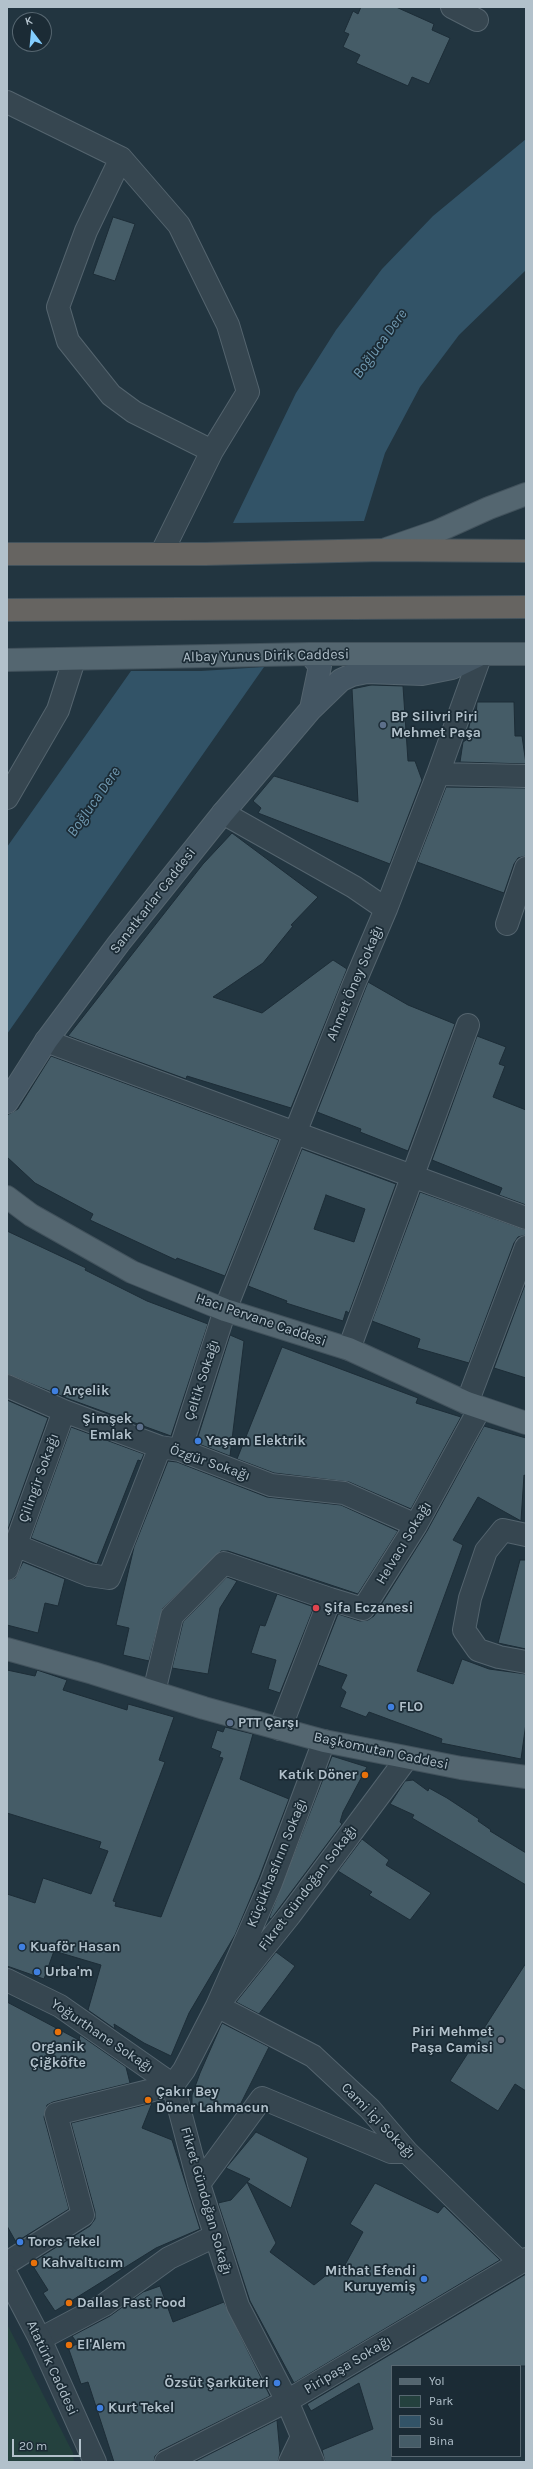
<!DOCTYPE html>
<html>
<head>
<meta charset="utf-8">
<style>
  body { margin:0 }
  #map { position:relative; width:533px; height:2469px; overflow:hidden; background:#223540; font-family:Karla,sans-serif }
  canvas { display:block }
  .frame { position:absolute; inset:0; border:8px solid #b2c1cb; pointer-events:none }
  .legend { position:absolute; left:391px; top:2365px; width:130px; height:92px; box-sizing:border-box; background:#1b2b35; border:1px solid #576771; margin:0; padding:5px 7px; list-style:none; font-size:12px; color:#b2c1cb }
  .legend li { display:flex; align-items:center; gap:8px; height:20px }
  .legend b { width:20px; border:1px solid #576771 }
  .north { position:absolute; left:12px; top:12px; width:40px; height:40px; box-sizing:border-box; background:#1b2b35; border:1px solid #576771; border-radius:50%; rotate:344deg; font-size:11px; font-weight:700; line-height:16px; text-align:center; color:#b2c1cb }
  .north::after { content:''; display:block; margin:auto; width:14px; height:18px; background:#83ceff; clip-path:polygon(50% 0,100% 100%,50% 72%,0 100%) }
  .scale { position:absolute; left:12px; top:2439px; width:69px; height:18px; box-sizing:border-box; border:2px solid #b2c1cb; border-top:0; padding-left:5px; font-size:12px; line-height:14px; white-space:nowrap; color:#b2c1cb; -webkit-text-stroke:3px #1b2b35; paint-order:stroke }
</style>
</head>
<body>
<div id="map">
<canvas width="533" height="2469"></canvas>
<div class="frame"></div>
<ul class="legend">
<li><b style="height:5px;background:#546670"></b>Yol</li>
<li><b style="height:11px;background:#24413e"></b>Park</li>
<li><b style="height:11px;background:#325367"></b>Su</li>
<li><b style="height:11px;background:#455c67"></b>Bina</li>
</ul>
<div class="north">K</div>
<div class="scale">20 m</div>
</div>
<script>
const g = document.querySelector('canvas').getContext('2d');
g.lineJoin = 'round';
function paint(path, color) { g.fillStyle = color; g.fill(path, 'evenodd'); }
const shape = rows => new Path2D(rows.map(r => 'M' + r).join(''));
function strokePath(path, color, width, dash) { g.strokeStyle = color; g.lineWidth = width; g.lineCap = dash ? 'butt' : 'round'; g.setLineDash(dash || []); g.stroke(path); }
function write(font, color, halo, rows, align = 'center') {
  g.font = font + ' Karla,sans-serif'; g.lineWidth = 3.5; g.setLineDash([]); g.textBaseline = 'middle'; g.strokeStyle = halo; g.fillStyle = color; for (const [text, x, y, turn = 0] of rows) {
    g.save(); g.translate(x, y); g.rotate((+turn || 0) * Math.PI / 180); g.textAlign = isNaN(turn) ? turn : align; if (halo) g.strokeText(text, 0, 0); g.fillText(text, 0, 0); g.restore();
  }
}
paint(shape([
  [7,2324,73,2453,74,2462,7,2462]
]), '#24413e');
paint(shape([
  [526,139,526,270,459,335,420,387,385,453,364,521,233,523,296,393,336,330,382,269,433,216],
  [264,667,7,1034,7,847,131,671,201,671]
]), '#325367');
const building = shape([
  [361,7,396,7,434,24,432,30,450,38,429,84,412,77,408,86,356,63,360,55,343,47,349,34,344,32,353,11,358,14,361,7],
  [113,217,135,224,115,281,93,274,113,217],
  [371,685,403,686,408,761,415,761,422,780,390,864,258,813,261,808,253,801,274,776,358,802,352,689,371,685],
  [477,702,514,702,515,736,522,736,526,764,460,762,463,742,466,740,471,718,476,718,477,702],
  [446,787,526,788,526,856,518,858,514,864,504,893,417,862,446,787],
  [232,833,318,897,291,925,293,926,263,963,213,997,262,1013,333,960,347,969,291,1108,187,1076,186,1079,68,1036,203,864,232,833],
  [368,982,408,1005,455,1024,408,1151,360,1132,361,1129,317,1112,368,982],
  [477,1036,506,1047,499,1064,505,1066,493,1097,526,1110,526,1205,499,1195,502,1188,432,1160,477,1036],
  [51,1056,279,1140,225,1276,177,1258,176,1260,90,1220,93,1214,35,1183,7,1157,7,1115,18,1109,51,1056],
  [302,1149,396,1184,349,1313,346,1311,343,1321,286,1303,287,1301,248,1286,302,1149],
  [326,1195,365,1209,354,1242,314,1229,326,1195],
  [420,1192,526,1230,526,1235,518,1237,514,1243,469,1363,417,1348,420,1339,372,1321,420,1192],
  [7,1231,86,1268,85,1270,147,1301,208,1324,171,1436,69,1399,7,1374,7,1231],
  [526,1282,526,1378,494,1368,526,1282],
  [230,1335,244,1341,230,1456,196,1443,230,1335],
  [282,1347,418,1398,416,1403,461,1417,411,1509,349,1482,274,1473,237,1459,282,1347],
  [7,1400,48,1418,7,1532,7,1400],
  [484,1426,526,1438,526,1476,524,1475,521,1521,478,1497,453,1540,463,1545,417,1671,453,1684,462,1659,489,1669,526,1674,526,1723,521,1759,441,1743,442,1739,369,1712,366,1717,340,1707,346,1692,341,1688,347,1675,318,1665,338,1614,360,1621,368,1620,374,1616,427,1531,484,1426],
  [71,1427,144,1454,141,1461,138,1460,97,1564,31,1538,71,1427],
  [168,1461,177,1462,267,1497,341,1505,398,1531,358,1594,228,1551,221,1551,163,1608,149,1661,123,1655,129,1628,116,1625,134,1547,168,1461],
  [520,1560,526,1560,526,1649,498,1643,520,1560],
  [23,1562,65,1579,58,1606,45,1603,38,1633,7,1625,7,1581,15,1578,23,1562],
  [227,1577,237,1581,220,1608,208,1674,172,1668,183,1622,227,1577],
  [277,1594,314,1607,280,1693,268,1689,276,1660,251,1653,260,1625,265,1626,277,1594],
  [7,1670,35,1676,37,1670,67,1680,63,1690,127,1710,128,1704,174,1717,159,1760,165,1762,113,1901,116,1902,115,1906,161,1917,223,1758,219,1757,221,1752,211,1748,217,1730,223,1732,225,1727,253,1734,240,1779,289,1799,259,1878,235,1935,189,2013,171,2056,144,2043,114,2024,115,2029,88,2010,101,1965,54,1951,44,1979,7,1966,7,1894,35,1903,43,1878,91,1894,108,1851,99,1848,101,1842,7,1813,7,1670],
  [332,1756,367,1767,343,1812,340,1822,342,1824,271,1919,269,1918,332,1756],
  [413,1780,428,1791,429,1788,447,1798,479,1819,478,1821,491,1830,490,1831,526,1853,526,1885,412,1818,414,1815,390,1804,405,1781,413,1780],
  [362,1839,389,1860,386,1865,431,1893,410,1920,369,1895,372,1892,338,1871,362,1839],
  [276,1952,295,1966,259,2014,236,2002,276,1952],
  [526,1963,526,2091,515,2084,498,2111,450,2081,526,1963],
  [7,2002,79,2040,80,2035,126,2067,130,2083,53,2102,47,2105,44,2117,69,2209,16,2242,7,2226,7,2002],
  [222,2023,269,2047,236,2113,192,2105,192,2095,200,2073,222,2023],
  [152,2103,142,2128,172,2140,200,2229,156,2248,55,2311,43,2293,48,2290,31,2263,90,2226,95,2219,95,2212,71,2123,152,2103],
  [256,2132,308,2158,291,2208,247,2182,276,2243,270,2252,314,2285,334,2269,340,2274,363,2232,350,2224,375,2183,438,2213,444,2206,500,2260,294,2383,250,2301,218,2203,231,2200,250,2179,226,2168,256,2132],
  [526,2274,526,2366,392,2366,392,2462,325,2462,322,2450,373,2429,359,2383,311,2411,307,2404,526,2274],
  [160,2286,173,2322,224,2302,270,2396,160,2451,155,2456,154,2462,114,2462,88,2382,81,2384,68,2347,78,2344,72,2336,110,2316,143,2292,160,2286],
  [277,2420,280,2453,278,2462,194,2462,277,2420]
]);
paint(building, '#455c67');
strokePath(building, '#1d2d37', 1);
const minor = shape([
  [452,7,477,20],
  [7,102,121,158,179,225,228,325,248,392,212,451,161,554],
  [121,158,86,231,58,307,68,341,111,395,134,412,212,451],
  [438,774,526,776],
  [7,798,58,710,74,660],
  [223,813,354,887,386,909],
  [507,924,526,868],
  [46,1041,526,1218],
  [349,1349,468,1025],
  [7,1386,64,1411,160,1447,180,1450,271,1485,344,1493,416,1525],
  [467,1403,526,1247],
  [180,1450,225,1310,354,984,386,909,438,774,481,654],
  [526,1535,503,1530,486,1551,470,1598,464,1630,478,1650,499,1657,526,1662],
  [15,1545,89,1575,109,1578,160,1447],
  [7,1569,64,1411],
  [154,1692,172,1616,224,1563,330,1599],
  [280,1729,330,1599,363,1609,416,1525,480,1408],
  [324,1741,271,1883,217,2006,313,2056,370,2109,407,2152,520,2262],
  [7,1980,60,2006,173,2085],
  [199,2184,262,2098,391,2152,407,2152],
  [7,2263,83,2215,56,2114,173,2085],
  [40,2339,104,2305,169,2258,215,2236],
  [166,2462,287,2401,526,2259],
  [290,2462,302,2437],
  [313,2462,287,2401,238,2306,199,2184,173,2085,184,2070,217,2006,290,1915,407,1758]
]);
const tertiary = shape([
  [7,2276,40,2339,95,2462]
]);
const secondary = shape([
  [310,654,320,666,311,709],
  [7,1102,46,1041,119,943,223,813,311,709,341,680,352,675,367,672,422,674,452,668,481,654]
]);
const primary = shape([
  [386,549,438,531,489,508,526,494],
  [7,660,310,654,526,654],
  [7,1197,31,1215,132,1272,225,1310,349,1349,467,1403,526,1423],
  [7,1649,93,1673,204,1708,324,1741,461,1768,526,1777]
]);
const trunk = shape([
  [7,554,205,554,383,550,526,551],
  [7,610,526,607]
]);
strokePath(minor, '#54646e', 24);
strokePath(tertiary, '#54646e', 24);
strokePath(secondary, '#54646e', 24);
strokePath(primary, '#42525c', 24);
strokePath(trunk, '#41515b', 24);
strokePath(minor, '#364650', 22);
strokePath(tertiary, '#364650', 22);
strokePath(secondary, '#445663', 22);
strokePath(primary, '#546670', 22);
strokePath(trunk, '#666461', 22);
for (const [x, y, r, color] of [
  [383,725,4,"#5c6f8a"],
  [55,1391,4,"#3f7fe0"],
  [140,1427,4,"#5c6f8a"],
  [198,1441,4,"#3f7fe0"],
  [316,1608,4,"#e0444e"],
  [391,1707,4,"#3f7fe0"],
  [230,1723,4,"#5c6f8a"],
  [365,1775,4,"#e8710a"],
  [22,1947,4,"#3f7fe0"],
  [37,1972,4,"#3f7fe0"],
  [58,2032,4,"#e8710a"],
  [501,2040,4,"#6b7280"],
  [148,2100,4,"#e8710a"],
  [20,2242,4,"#3f7fe0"],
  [34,2263,4,"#e8710a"],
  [424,2279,4,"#3f7fe0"],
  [69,2303,4,"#e8710a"],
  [69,2345,4,"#e8710a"],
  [277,2383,4,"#3f7fe0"],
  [100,2408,4,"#3f7fe0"]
]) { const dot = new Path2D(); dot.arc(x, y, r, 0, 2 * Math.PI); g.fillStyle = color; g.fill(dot); strokePath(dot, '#1b2b35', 1.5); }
write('14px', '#b2c1cb', '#1b2b35', [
  ["Albay Yunus Dirik Caddesi",266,656,-1],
  ["Sanatkarlar Caddesi",153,901,-52],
  ["Ahmet Öney Sokağı",355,983,-67],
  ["Hacı Pervane Caddesi",261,1320,19],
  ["Çeltik Sokağı",202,1380,-72],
  ["Özgür Sokağı",210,1463,19],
  ["Çilingir Sokağı",39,1478,-70],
  ["Helvacı Sokağı",404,1543,-59],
  ["Başkomutan Caddesi",381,1751,12],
  ["Küçükhasfırın Sokağı",277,1863,-68],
  ["Fikret Gündoğan Sokağı",308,1888,-53],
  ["Yoğurthane Sokağı",102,2036,34],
  ["Cami İçi Sokağı",378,2121,46],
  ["Fikret Gündoğan Sokağı",206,2201,74],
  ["Piripaşa Sokağı",348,2365,-31],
  ["Atatürk Caddesi",52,2368,65]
]);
write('bold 14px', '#b2c1cb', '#1b2b35', [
  ["BP Silivri Piri",391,717],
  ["Mehmet Paşa",391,733],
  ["Arçelik",63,1391],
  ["Şimşek",132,1419,"right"],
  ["Emlak",132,1435,"right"],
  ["Yaşam Elektrik",206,1441],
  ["Şifa Eczanesi",324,1608],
  ["FLO",399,1707],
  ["PTT Çarşı",238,1723],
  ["Katık Döner",357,1775,"right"],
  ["Kuaför Hasan",30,1947],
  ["Urba'm",45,1972],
  ["Piri Mehmet",493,2032,"right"],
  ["Paşa Camisi",493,2048,"right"],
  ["Organik",58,2047,"center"],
  ["Çiğköfte",58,2063,"center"],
  ["Çakır Bey",156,2092],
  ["Döner Lahmacun",156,2108],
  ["Toros Tekel",28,2242],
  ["Kahvaltıcım",42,2263],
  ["Mithat Efendi",416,2271,"right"],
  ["Kuruyemiş",416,2287,"right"],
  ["Dallas Fast Food",77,2303],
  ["El'Alem",77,2345],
  ["Özsüt Şarküteri",269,2383,"right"],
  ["Kurt Tekel",108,2408]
], 'left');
write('italic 15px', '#7099b1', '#1b2b35', [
  ["Boğluca Dere",380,344,-54],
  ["Boğluca Dere",94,802,-55]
]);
</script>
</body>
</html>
